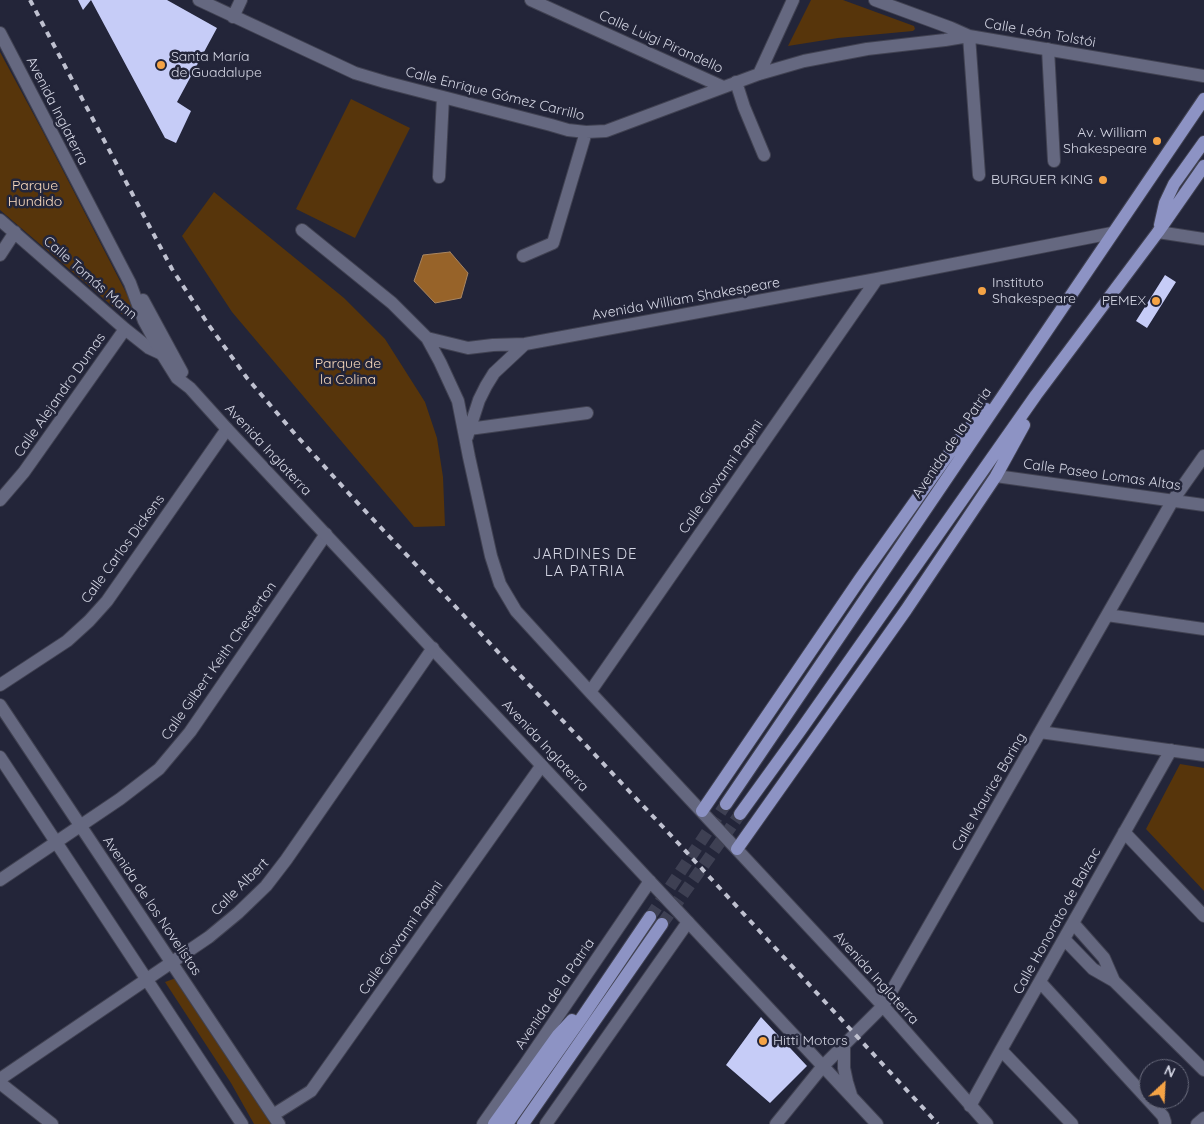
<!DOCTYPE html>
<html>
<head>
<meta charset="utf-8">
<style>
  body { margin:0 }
  #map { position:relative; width:1204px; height:1124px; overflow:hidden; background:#232539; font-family:Quicksand,sans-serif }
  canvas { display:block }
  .north { position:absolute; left:1139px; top:1059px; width:50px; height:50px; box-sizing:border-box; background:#232539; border:1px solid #6a6c7d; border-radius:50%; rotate:25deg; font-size:14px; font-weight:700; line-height:20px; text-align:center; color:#d4d6e4 }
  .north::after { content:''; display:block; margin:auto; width:18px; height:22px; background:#f5a345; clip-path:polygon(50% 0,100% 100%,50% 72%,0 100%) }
</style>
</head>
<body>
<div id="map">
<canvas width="1204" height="1124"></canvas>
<div class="north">N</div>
</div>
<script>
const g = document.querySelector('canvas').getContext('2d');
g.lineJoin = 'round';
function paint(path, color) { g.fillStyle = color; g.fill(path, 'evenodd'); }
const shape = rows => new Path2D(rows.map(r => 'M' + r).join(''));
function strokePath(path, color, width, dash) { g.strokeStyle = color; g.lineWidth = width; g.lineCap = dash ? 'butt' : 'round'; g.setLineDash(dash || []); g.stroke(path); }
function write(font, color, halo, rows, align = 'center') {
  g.font = font + ' Quicksand,sans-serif'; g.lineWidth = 5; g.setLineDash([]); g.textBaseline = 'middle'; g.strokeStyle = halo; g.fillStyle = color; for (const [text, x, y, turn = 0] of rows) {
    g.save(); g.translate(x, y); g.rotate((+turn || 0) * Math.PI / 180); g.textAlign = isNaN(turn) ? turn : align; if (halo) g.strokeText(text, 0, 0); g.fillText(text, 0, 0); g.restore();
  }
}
paint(shape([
  [811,0,843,0,914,26,915,29,913,31,838,38,788,46],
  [0,52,42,130,135,310,132,317,129,318,124,316,0,210],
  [351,99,410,128,355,238,296,209],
  [214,192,344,298,385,339,425,402,437,438,443,477,445,526,414,527,232,312,182,236],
  [1180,764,1204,768,1204,891,1146,829],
  [176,978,247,1086,271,1124,254,1124,231,1083,165,982]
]), '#57350b');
const water = shape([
  [450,252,468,273,461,298,435,303,414,281,423,255,450,252]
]);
paint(water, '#976329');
strokePath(water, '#a98661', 1);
paint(shape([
  [78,0,167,0,217,28,177,102,191,111,176,143,165,138,91,0,83,10],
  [1165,275,1176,282,1147,328,1136,321],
  [761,1017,807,1066,770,1103,726,1065]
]), '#c6ccf7');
strokePath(shape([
  [650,917,726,804],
  [662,924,740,814]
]), '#3e4053', 12, [12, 6]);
const street = shape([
  [199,0,355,73,385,82,551,125,568,130,586,132,606,131,759,74,804,61,867,49,945,40,969,36],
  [531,0,723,87],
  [875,0,951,28,969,36,1204,76],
  [233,17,241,0],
  [969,36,979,175],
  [1048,49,1054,161],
  [759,74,793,0],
  [736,82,744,107,764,155],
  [439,177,443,97],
  [0,220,125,329,149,348,162,354],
  [302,230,392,303,427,338,468,348,493,345,525,344,877,279,1112,233],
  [1158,232,1204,239],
  [0,255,15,232],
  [523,256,553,243,586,132],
  [427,338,440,362,458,401,469,457,491,556,500,584,516,611,590,692,883,1006,987,1124],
  [469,429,587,413],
  [467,437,479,400,486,386,494,373,525,344],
  [996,476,1204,505],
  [0,500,24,472,125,329],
  [1107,615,1204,629],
  [0,685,67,641,89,621,107,601,227,429],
  [590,692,877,279],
  [0,705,279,1124],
  [1040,732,1204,755],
  [0,757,242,1124],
  [1124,832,1204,916],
  [0,880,120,799,159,769,190,732,326,534],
  [688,922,877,1124],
  [1073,923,1104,958,1114,981],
  [1064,939,1093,969,1114,981,1204,1070],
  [1040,982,1163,1116,1165,1122,1165,1124],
  [844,1045,844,1068,847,1082,851,1095],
  [1001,1050,1072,1124],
  [0,1079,209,937,238,913,266,886,286,860,433,648],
  [0,1083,52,1124],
  [970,1106,1001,1050,1171,750],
  [273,1115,311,1091,542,765],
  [776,1124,823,1066,883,1006,1173,500,1204,456],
  [1197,1124,1204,1118]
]);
const secondary = shape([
  [0,33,130,283,144,321,162,354,177,378,190,388,227,429,688,922,546,1124],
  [143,300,182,372],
  [483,1124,526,1063,650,881]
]);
const primary = shape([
  [1160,225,1165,203,1174,184,1204,142],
  [726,804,1204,99],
  [702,811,860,579,958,441,986,409],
  [740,814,800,731,1036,395,1158,232,1204,166],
  [737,849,906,610,996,476,1024,425],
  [494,1124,558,1035,572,1020],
  [507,1124,583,1016,650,917],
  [523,1124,662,924]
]);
strokePath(street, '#414252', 14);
strokePath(secondary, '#414252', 14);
strokePath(primary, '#414252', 14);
strokePath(street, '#656880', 12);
strokePath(secondary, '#656880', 12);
strokePath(primary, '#8d93c4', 12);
strokePath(shape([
  [30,0,172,269,208,324,247,378,295,434,353,498,679,844,938,1124]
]), '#bfc1d0', 4, [6, 6]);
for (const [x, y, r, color] of [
  [161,65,5,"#f5a345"],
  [1157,141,5,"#f5a345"],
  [1103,180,5,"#f5a345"],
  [982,291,5,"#f5a345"],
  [1156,301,5,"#f5a345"],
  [763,1041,5,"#f5a345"]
]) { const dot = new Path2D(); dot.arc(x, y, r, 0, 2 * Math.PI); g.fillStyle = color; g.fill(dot); strokePath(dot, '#232539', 2); }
write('14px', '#d4d6e4', '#232539', [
  ["Calle León Tolstói",1040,33,10],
  ["Calle Luigi Pirandello",661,42,24],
  ["Calle Enrique Gómez Carrillo",495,94,14],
  ["Avenida Inglaterra",57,111,63],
  ["Calle Tomás Mann",90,278,41],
  ["Avenida William Shakespeare",686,299,-10],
  ["Calle Alejandro Dumas",60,395,-55],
  ["Avenida de la Patria",952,443,-56],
  ["Avenida Inglaterra",268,450,47],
  ["Calle Paseo Lomas Altas",1102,475,8],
  ["Calle Giovanni Papini",721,477,-55],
  ["Calle Carlos Dickens",123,549,-54],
  ["Calle Gilbert Keith Chesterton",219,661,-55],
  ["Avenida Inglaterra",545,746,47],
  ["Calle Maurice Baring",989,792,-60],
  ["Calle Albert",240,887,-45],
  ["Avenida de los Novelistas",152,906,56],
  ["Calle Honorato de Balzac",1057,921,-61],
  ["Calle Giovanni Papini",401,938,-55],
  ["Avenida Inglaterra",876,978,48],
  ["Avenida de la Patria",555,994,-56]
]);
write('14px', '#d4d6e4', '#232539', [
  ["Santa María",171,57],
  ["de Guadalupe",171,73],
  ["Av. William",1147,133,"right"],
  ["Shakespeare",1147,149,"right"],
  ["BURGUER KING",1093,180,"right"],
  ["Instituto",992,283],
  ["Shakespeare",992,299],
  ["PEMEX",1146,301,"right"],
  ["Hitti Motors",773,1041]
], 'left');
write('14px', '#fbdcbf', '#232539', [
  ["Parque",35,186],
  ["Hundido",35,202],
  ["Parque de",348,364],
  ["la Colina",348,380]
]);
g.letterSpacing = '1px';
write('15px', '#d4d6e4', '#232539', [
  ["JARDINES DE",585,554],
  ["LA PATRIA",585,571]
]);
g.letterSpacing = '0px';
</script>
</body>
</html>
